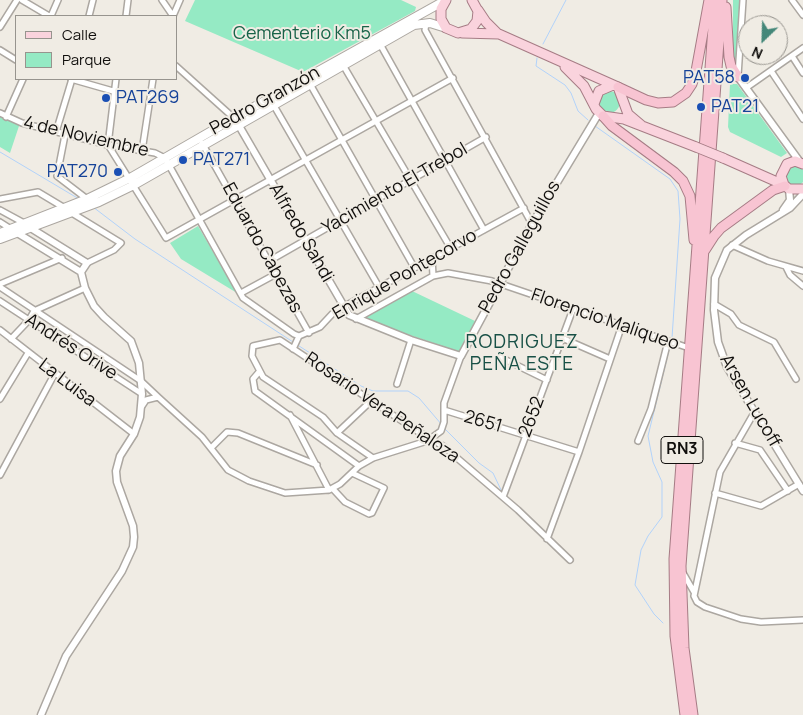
<!DOCTYPE html>
<html>
<head>
<meta charset="utf-8">
<style>
  body { margin:0 }
  #map { position:relative; width:803px; height:715px; overflow:hidden; background:#f0ece4; font-family:Manrope,sans-serif }
  canvas { display:block }
  .legend { position:absolute; left:15px; top:15px; width:162px; height:65px; box-sizing:border-box; background:#f0ece4; border:1px solid #97948e; margin:0; padding:6px 9px; list-style:none; font-size:15px; color:#110f0d }
  .legend li { display:flex; align-items:center; gap:10px; height:25px }
  .legend b { width:25px; border:1px solid #97948e }
  .north { position:absolute; left:738px; top:15px; width:50px; height:50px; box-sizing:border-box; background:#f0ece4; border:1px solid #97948e; border-radius:50%; rotate:204deg; font-size:14px; font-weight:700; line-height:20px; text-align:center; color:#110f0d }
  .north::after { content:''; display:block; margin:auto; width:18px; height:22px; background:#448779; clip-path:polygon(50% 0,100% 100%,50% 72%,0 100%) }
</style>
</head>
<body>
<div id="map">
<canvas width="803" height="715"></canvas>
<ul class="legend">
<li><b style="height:6px;background:#fad3dd"></b>Calle</li>
<li><b style="height:14px;background:#95eac4"></b>Parque</li>
</ul>
<div class="north">N</div>
</div>
<script>
const g = document.querySelector('canvas').getContext('2d');
g.lineJoin = 'round';
function paint(path, color) { g.fillStyle = color; g.fill(path, 'evenodd'); }
const shape = rows => new Path2D(rows.map(r => 'M' + r).join(''));
function strokePath(path, color, width, dash) { g.strokeStyle = color; g.lineWidth = width; g.lineCap = dash ? 'butt' : 'round'; g.setLineDash(dash || []); g.stroke(path); }
function write(font, color, halo, rows, align = 'center') {
  g.font = font + ' Manrope,sans-serif'; g.lineWidth = 4; g.setLineDash([]); g.textBaseline = 'middle'; g.strokeStyle = halo; g.fillStyle = color; for (const [text, x, y, turn = 0] of rows) {
    g.save(); g.translate(x, y); g.rotate((+turn || 0) * Math.PI / 180); g.textAlign = isNaN(turn) ? turn : align; if (halo) g.strokeText(text, 0, 0); g.fillText(text, 0, 0); g.restore();
  }
}
paint(shape([
  [195,0,401,0,416,7,415,11,303,72,185,21],
  [733,0,742,0,735,72,733,60],
  [730,84,737,84,787,153,781,157,730,132,728,127],
  '598 102a11 11 0 1 1 22 0a11 11 0 1 1-22 0Z',
  [0,115,20,123,10,153,0,147],
  '785 176a10 10 0 1 1 20 0a10 10 0 1 1-20 0Z',
  [198,226,237,293,181,259,170,243],
  [412,291,475,321,460,352,362,319]
]), '#95eac4');
strokePath(shape([
  [543,44,566,0],
  [537,58,536,66,565,85,571,93,578,111,588,120],
  [595,126,670,179,678,191,680,219,672,338],
  [0,152,79,199],
  [93,207,135,239,293,342],
  [296,344,361,386,373,391,408,391,419,398,442,425],
  [444,428,479,463,493,473,502,492],
  [663,623,654,614,635,585,641,550,648,536,662,517,662,482,653,462,648,436,670,346]
]), '#b1d2fa', 1);
const minor = shape([
  [22,0,49,16],
  [162,0,173,16],
  [792,0,803,15],
  [51,16,58,0],
  [89,16,93,0],
  [126,16,128,0],
  [173,16,180,0],
  [426,23,425,30,532,224],
  [0,27,17,0],
  [380,44,484,230],
  [0,50,16,60],
  [792,56,803,73],
  [343,65,450,247],
  [176,66,235,119],
  [771,71,803,119],
  [738,76,743,0],
  [71,79,113,91],
  [116,79,108,145,166,238,453,78],
  [310,84,414,267],
  [746,88,803,48],
  [273,104,379,287],
  [0,113,22,123,108,145,155,153,165,158,243,298,294,334,299,336],
  [6,117,23,79],
  [56,132,72,79],
  [65,135,57,176,87,199],
  [202,143,309,333],
  [142,151,153,79],
  [0,199,38,192,63,207],
  [0,210,24,223],
  [72,213,121,243,114,250,87,263],
  [0,222,11,229],
  [732,245,768,261,803,271],
  [432,257,433,276],
  [269,261,486,137],
  [786,267,790,275,803,286],
  [0,284,62,258],
  [0,287,141,381,158,397],
  [241,293,276,274],
  [0,301,142,394],
  [714,304,731,314,739,325,774,342,796,379],
  [356,319,433,276,448,273,492,281,689,348],
  [0,330,134,434],
  [562,338,610,359],
  [11,339,29,320,34,311,85,288],
  [293,349,299,336,320,327,334,312,524,208],
  [500,357,547,380],
  [259,372,253,379,255,391,359,466],
  [397,384,411,340],
  [0,399,28,353],
  [142,406,146,400,158,397,202,437,228,470,249,481,285,493,329,490,340,484,359,466,373,458,427,441,441,431,444,422,444,403,461,356],
  [444,410,579,452],
  [754,413,720,472,694,596,697,602,705,607,741,619,761,622,803,620],
  [290,415,329,490],
  [337,433,371,401],
  [638,441,651,409,668,341],
  [735,443,760,450,788,491],
  [211,448,227,432,238,433,317,465],
  [373,458,337,433,323,417,263,377,252,356,253,346,280,340,417,431,443,446,518,510,570,560],
  [0,475,55,373],
  [333,489,345,502,369,514,372,513,384,488,352,473],
  [715,493,761,506,799,484],
  [503,497,573,309],
  [547,539,579,452,622,325],
  [683,573,694,592]
]);
const tertiary = shape([
  [738,77,800,162],
  [238,124,349,315,411,340,461,356,532,224,599,113],
  [803,194,790,208,746,235,727,250,715,278,714,310,718,342,727,367,803,491],
  [783,210,790,200,789,189],
  [29,227,87,263,81,272],
  [14,231,81,272],
  [41,715,66,656,122,571,133,547,134,537,133,526,117,482,116,471,120,456,134,434,140,417,142,394,139,363,131,341,104,317,94,306,85,288,81,272]
]);
const secondary = shape([
  [0,233,87,199,130,178,234,118,446,0],
  [0,239,99,202,134,185,414,25,430,23,446,28]
]);
const primary = shape([
  [446,0,441,9,441,19,446,28,458,33,471,29,477,21,478,11,472,0],
  [478,10,486,22,498,34],
  [462,33,499,34,618,87,628,114,641,125],
  [565,67,584,86,596,109,603,116,624,119,696,147],
  [594,104,599,91,613,85],
  [723,158,784,185],
  [803,164,795,161,787,164,781,176,784,185,789,189,803,189]
]);
const trunk = shape([
  [726,7,729,57,731,66,738,77],
  [618,87,646,100,658,103,673,102,686,93,692,84,696,71,709,0],
  [603,116,612,126,674,172,683,181,690,196,694,240],
  [705,250,714,236,721,228,773,190,785,186],
  [685,715,675,636,674,559,715,0],
  [693,715,684,648,681,566,722,0]
]);
strokePath(minor, '#aca7a1', 8);
strokePath(tertiary, '#aca7a1', 9);
strokePath(secondary, '#aca7a1', 10);
strokePath(primary, '#a67c85', 11);
strokePath(trunk, '#a67c85', 11);
strokePath(minor, '#fff', 5);
strokePath(tertiary, '#fff', 6);
strokePath(secondary, '#fff', 8);
strokePath(primary, '#fad3dd', 9);
strokePath(trunk, '#f8c4d2', 9);
const primaryBridge = shape([
  [696,147,723,158]
]);
strokePath(primaryBridge, '#a67c85', 11, []);
strokePath(primaryBridge, '#fad3dd', 9);
for (const [x, y, r, color] of [
  [745,78,5,"#1a4fb4"],
  [106,98,5,"#1a4fb4"],
  [701,107,5,"#1a4fb4"],
  [183,160,5,"#1a4fb4"],
  [118,172,5,"#1a4fb4"]
]) { const dot = new Path2D(); dot.arc(x, y, r, 0, 2 * Math.PI); g.fillStyle = color; g.fill(dot); strokePath(dot, '#f0ece4', 2); }
for (const [x, y, w] of [
  [682,450,42]
]) { const box = new Path2D(); box.roundRect(x - w / 2, y - 13.5, w, 27, 4); g.fillStyle = '#f0ece4'; g.fill(box); strokePath(box, '#110f0d', 1); }
write('bold 16px', '#110f0d', null, [
  ["RN3",682,450]
]);
write('18px', '#186348', '#f0ece4', [
  ["Cementerio Km5",302,34]
]);
write('18px', '#164399', '#f0ece4', [
  ["PAT58",735,78,"right"],
  ["PAT269",116,98],
  ["PAT21",711,107],
  ["PAT271",193,160],
  ["PAT270",108,172,"right"]
], 'left');
write('18px', '#110f0d', '#f0ece4', [
  ["Pedro Granzón",265,101,-29],
  ["4 de Noviembre",86,137,13],
  ["Yacimiento El Trebol",395,189,-30],
  ["Alfredo Sahdi",301,233,60],
  ["Pedro Galleguillos",520,247,-61],
  ["Eduardo Cabezas",262,248,61],
  ["Enrique Pontecorvo",405,275,-30],
  ["Florencio Maliqueo",605,320,19],
  ["Andrés Orive",71,347,33],
  ["La Luisa",67,383,37],
  ["Arsen Lucoff",750,401,60],
  ["Rosario Vera Peñaloza",382,408,34],
  ["2652",532,417,-69],
  ["2651",483,422,16]
]);
g.letterSpacing = '1px';
write('19px', '#185046', '#f0ece4', [
  ["RODRIGUEZ",522,343],
  ["PEÑA ESTE",522,365]
]);
g.letterSpacing = '0px';
</script>
</body>
</html>
